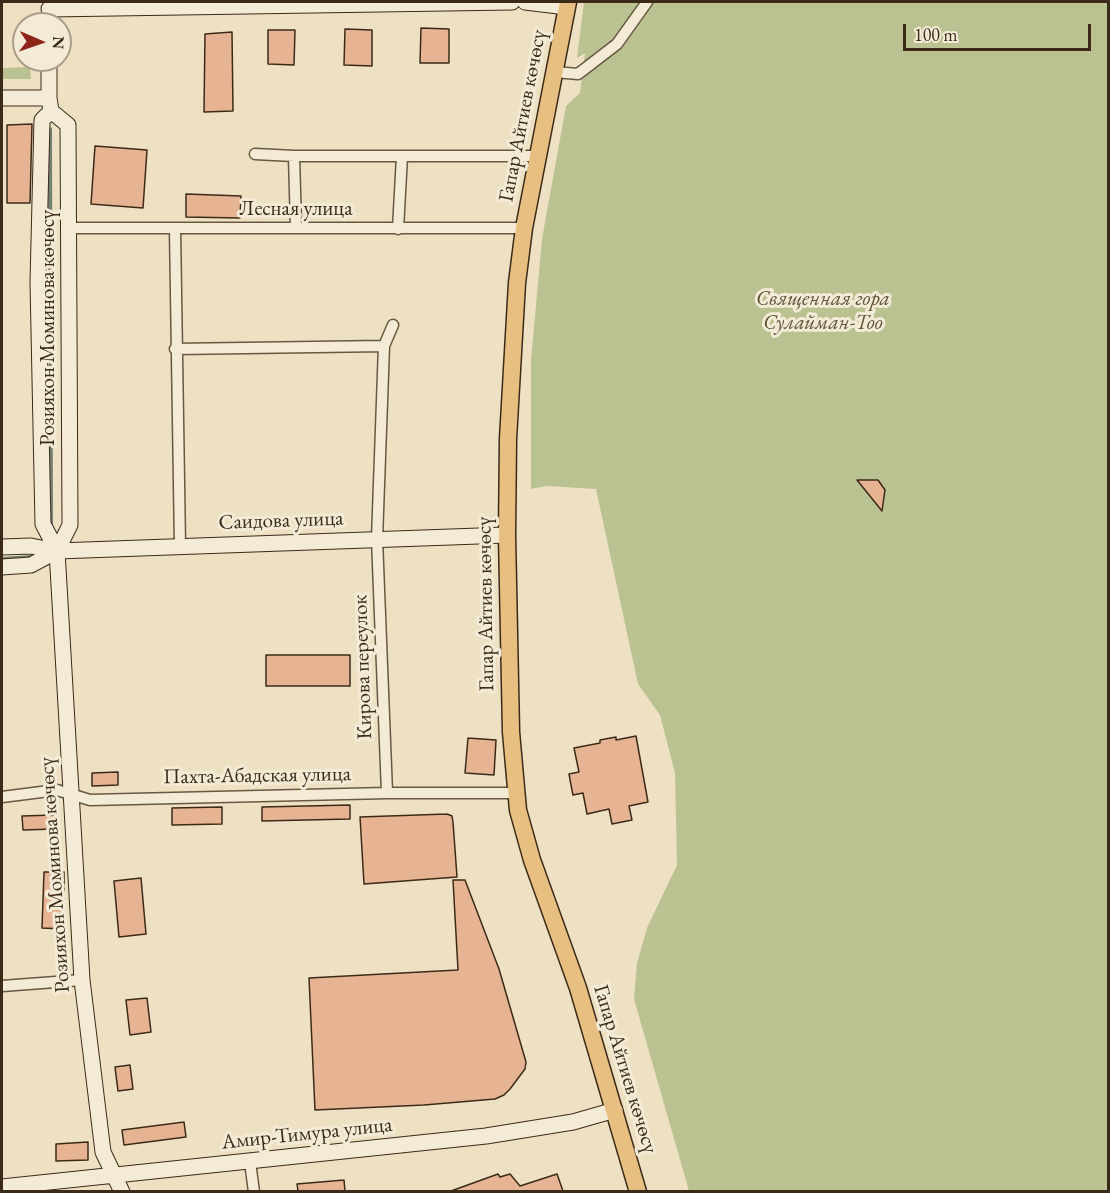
<!DOCTYPE html>
<html>
<head>
<meta charset="utf-8">
<style>
  body { margin:0 }
  #map { position:relative; width:1110px; height:1193px; overflow:hidden; background:#eee0c2; font-family:"EB Garamond",serif }
  canvas { display:block }
  .frame { position:absolute; inset:0; border:3px solid #3c2a18; pointer-events:none }
  .north { position:absolute; left:12px; top:12px; width:60px; height:60px; box-sizing:border-box; background:#f4ebd7; border:2px solid #aa9e8b; border-radius:50%; rotate:92deg; font-size:16px; font-weight:700; line-height:24px; text-align:center; color:#3c2a18 }
  .north::after { content:''; display:block; margin:auto; width:21px; height:27px; background:#8f2418; clip-path:polygon(50% 0,100% 100%,50% 72%,0 100%) }
  .scale { position:absolute; left:903px; top:24px; width:188px; height:27px; box-sizing:border-box; border:3px solid #3c2a18; border-top:0; padding-left:8px; font-size:18px; line-height:21px; white-space:nowrap; color:#3c2a18; -webkit-text-stroke:4px #f4ebd7; paint-order:stroke }
</style>
</head>
<body>
<div id="map">
<canvas width="1110" height="1193"></canvas>
<div class="frame"></div>
<div class="north">N</div>
<div class="scale">100 m</div>
</div>
<script>
const g = document.querySelector('canvas').getContext('2d');
g.lineJoin = 'round';
function paint(path, color) { g.fillStyle = color; g.fill(path, 'evenodd'); }
const shape = rows => new Path2D(rows.map(r => 'M' + r).join(''));
function strokePath(path, color, width, dash) { g.strokeStyle = color; g.lineWidth = width; g.lineCap = dash ? 'butt' : 'round'; g.setLineDash(dash || []); g.stroke(path); }
function write(font, color, halo, rows, align = 'center') {
  g.font = font + ' "EB Garamond",serif'; g.lineWidth = 6; g.setLineDash([]); g.textBaseline = 'middle'; g.strokeStyle = halo; g.fillStyle = color; for (const [text, x, y, turn = 0] of rows) {
    g.save(); g.translate(x, y); g.rotate((+turn || 0) * Math.PI / 180); g.textAlign = isNaN(turn) ? turn : align; if (halo) g.strokeText(text, 0, 0); g.fillText(text, 0, 0); g.restore();
  }
}
paint(shape([
  [584,2,1108,2,1108,1191,689,1191,634,999,637,963,647,928,677,865,675,773,660,715,638,684,596,489,546,486,531,489,531,360,542,239,566,106,580,93,585,53,577,58],
  [30,67,31,79,2,79,2,68]
]), '#bac292');
strokePath(shape([
  [50,129,51,526],
  [2,559,32,557]
]), '#748276', 4);
const building = shape([
  [421,28,449,29,449,63,420,63,421,28],
  [345,29,372,30,372,66,344,65,345,29],
  [268,30,295,30,294,65,268,64,268,30],
  [232,32,233,111,204,112,205,34,232,32],
  [32,124,30,203,7,203,7,125,32,124],
  [95,146,147,150,143,208,91,204,95,146],
  [186,194,241,196,240,218,186,217,186,194],
  [857,480,878,480,885,490,882,511,857,480],
  [266,655,350,655,350,686,266,686,266,655],
  [636,736,648,802,629,806,632,820,612,824,609,809,587,814,583,793,573,795,571,785,569,774,579,772,574,748,600,743,600,740,616,737,616,740,636,736],
  [468,738,496,740,494,775,465,773,468,738],
  [118,772,118,785,92,786,92,773,118,772],
  [350,805,350,819,262,821,262,807,350,805],
  [222,807,222,824,172,825,172,808,222,807],
  [447,814,452,816,453,822,457,877,364,884,360,817,447,814],
  [55,815,55,829,23,830,22,816,55,815],
  [44,872,64,872,64,929,42,928,44,872],
  [141,878,146,934,119,937,114,881,141,878],
  [453,880,465,880,499,969,526,1062,525,1069,510,1089,504,1095,495,1099,424,1105,315,1110,309,978,458,970,453,880],
  [147,998,151,1032,130,1035,126,1000,147,998],
  [130,1065,133,1089,118,1091,115,1067,130,1065],
  [184,1122,186,1137,124,1145,122,1130,184,1122],
  [88,1142,88,1160,56,1161,56,1144,88,1142],
  [498,1174,500,1177,510,1174,520,1186,557,1174,563,1191,451,1191,498,1174],
  [344,1180,345,1191,298,1191,297,1184,344,1180]
]);
paint(building, '#e7b493');
strokePath(building, '#3c2a18', 1.5);
const street = shape([
  [555,72,578,74,617,44,647,2],
  [255,154,294,156,537,156],
  [294,156,296,228],
  [68,228,524,228],
  [175,229,180,546],
  [398,229,402,156],
  [175,349,384,346],
  [387,793,377,539,384,346,393,325],
  [2,797,57,790,90,800,387,793,515,793],
  [2,986,82,980],
  [250,1162,254,1192]
]);
const secondary = shape([
  [525,2,567,7],
  [49,9,512,2],
  [49,60,49,98,51,111,68,125,70,525,57,551],
  [2,98,49,98],
  [51,111,42,120,38,282,43,524,57,551,82,980,103,1152,122,1192],
  [2,547,31,546,57,551,507,535],
  [2,567,31,565,57,551],
  [2,1187,486,1136,573,1122,615,1110]
]);
const primary = shape([
  [568,2,524,228,517,283,508,439,507,535,511,732,518,810,532,860,578,988,638,1192]
]);
strokePath(street, '#685842', 13);
strokePath(secondary, '#3c2a18', 17);
strokePath(primary, '#3c2a18', 19);
strokePath(street, '#f4ebd7', 10);
strokePath(secondary, '#f4ebd7', 15);
strokePath(primary, '#e7c081', 16);
write('21px', '#3c2a18', '#f4ebd7', [
  ["Гапар Айтиев көчөсү",523,116,-79],
  ["Лесная улица",296,209],
  ["Розияхон Моминова көчөсү",48,328,-90],
  ["Саидова улица",281,521,-2],
  ["Гапар Айтиев көчөсү",486,604,-91],
  ["Кирова переулок",363,667,-92],
  ["Пахта-Абадская улица",257,776,-1],
  ["Розияхон Моминова көчөсү",55,875,-94],
  ["Гапар Айтиев көчөсү",625,1069,73],
  ["Амир-Тимура улица",307,1134,-6]
]);
write('italic 21px', '#5c5036', '#f4ebd7', [
  ["Священная гора",823,299],
  ["Сулайман-Тоо",823,323]
]);
</script>
</body>
</html>
